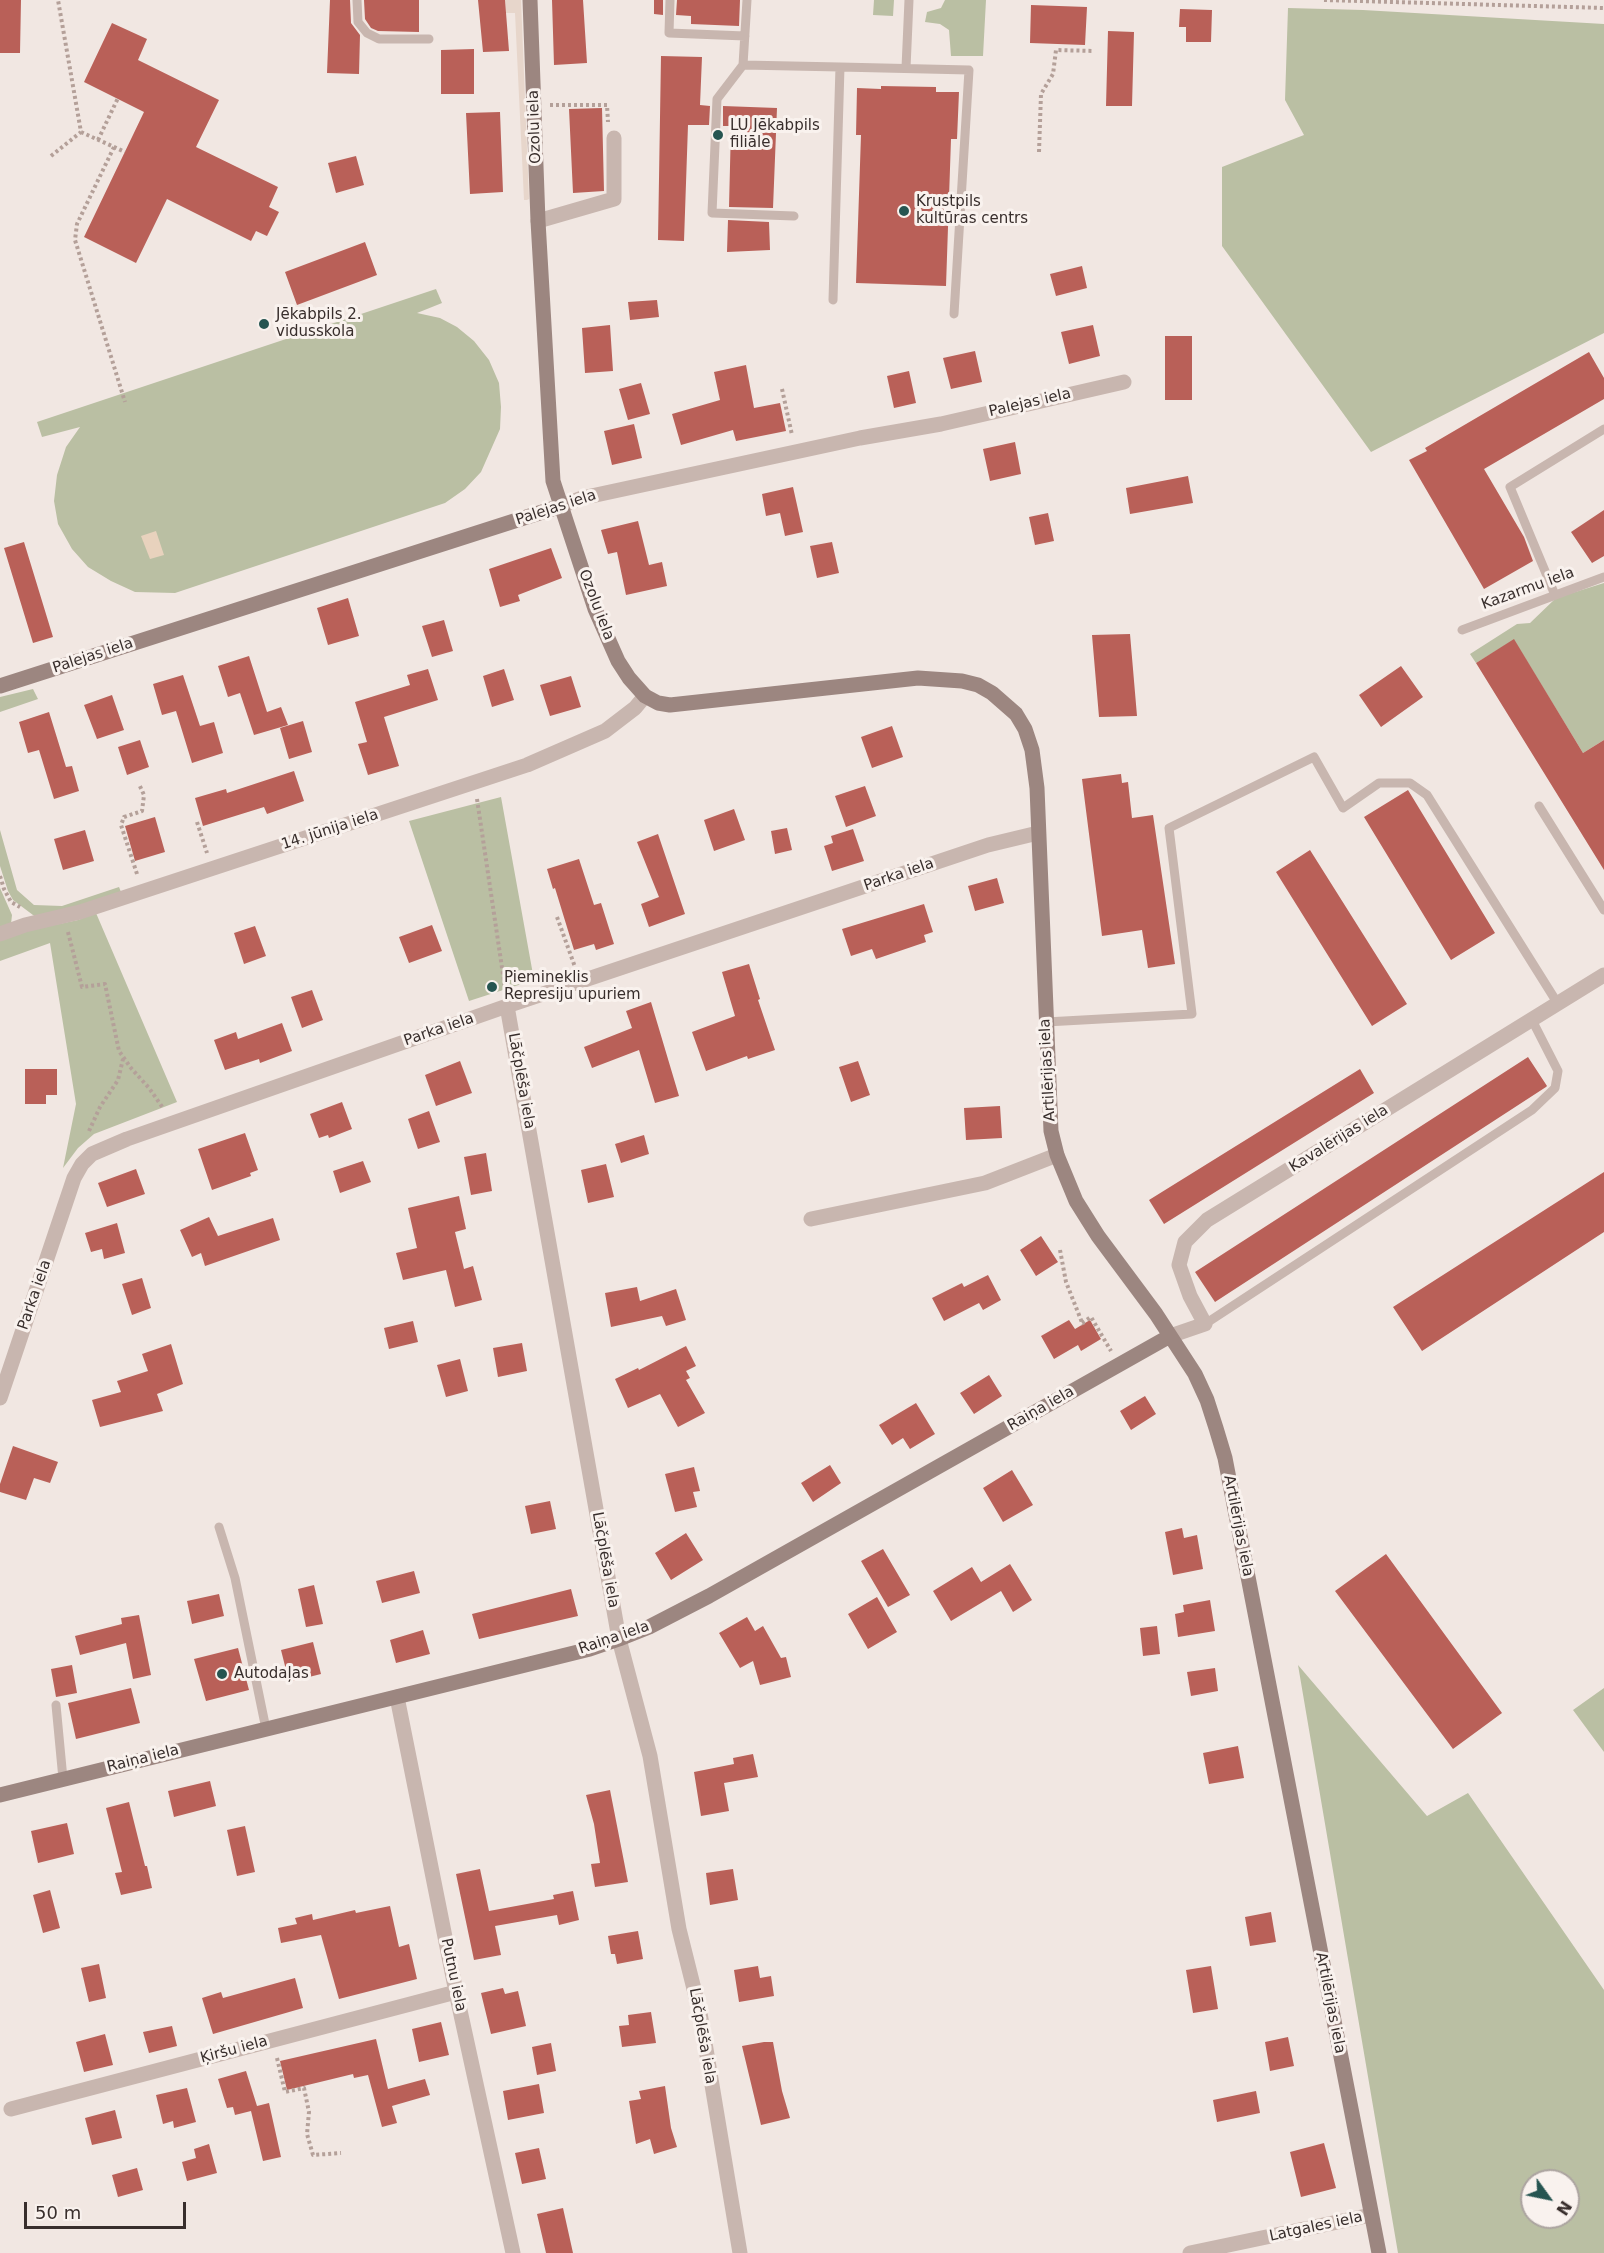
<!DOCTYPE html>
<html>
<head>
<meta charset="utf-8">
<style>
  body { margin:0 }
  #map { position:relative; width:1604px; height:2253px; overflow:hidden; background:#f1e7e2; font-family:"DejaVu Sans",sans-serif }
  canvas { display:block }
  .north { position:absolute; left:1520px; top:2169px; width:60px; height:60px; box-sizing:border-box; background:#f9f2ee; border:2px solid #aca4a0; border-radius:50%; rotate:123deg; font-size:16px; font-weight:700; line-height:24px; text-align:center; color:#382e2c }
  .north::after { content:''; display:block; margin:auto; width:21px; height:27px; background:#265551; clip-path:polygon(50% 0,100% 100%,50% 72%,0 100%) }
  .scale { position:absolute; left:24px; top:2202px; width:162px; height:27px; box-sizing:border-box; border:3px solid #382e2c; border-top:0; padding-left:8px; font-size:18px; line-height:21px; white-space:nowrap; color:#382e2c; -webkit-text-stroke:4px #f9f2ee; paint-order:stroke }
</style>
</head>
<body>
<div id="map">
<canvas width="1604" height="2253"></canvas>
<div class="north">N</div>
<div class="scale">50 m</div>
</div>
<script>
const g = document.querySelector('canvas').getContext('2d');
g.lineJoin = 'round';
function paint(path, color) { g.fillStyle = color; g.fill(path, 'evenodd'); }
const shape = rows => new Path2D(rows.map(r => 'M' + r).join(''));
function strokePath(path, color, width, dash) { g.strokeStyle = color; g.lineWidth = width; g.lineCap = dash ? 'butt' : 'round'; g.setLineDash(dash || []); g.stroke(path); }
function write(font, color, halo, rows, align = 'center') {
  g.font = font + ' "DejaVu Sans",sans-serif'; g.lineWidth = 6; g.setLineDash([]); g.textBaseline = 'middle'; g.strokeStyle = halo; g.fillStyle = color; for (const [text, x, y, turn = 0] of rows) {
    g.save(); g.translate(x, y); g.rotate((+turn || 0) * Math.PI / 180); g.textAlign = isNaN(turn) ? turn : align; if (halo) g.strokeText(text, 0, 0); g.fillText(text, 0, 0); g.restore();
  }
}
paint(shape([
  [874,0,894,0,893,16,873,15],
  [945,0,986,0,983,56,951,56,949,30,940,24,925,22,927,12,941,8],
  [1288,8,1363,10,1604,24,1604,333,1371,452,1222,246,1222,167,1304,135,1285,100],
  [436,289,442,303,417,313,440,318,457,327,474,341,489,360,499,383,501,407,500,429,481,472,465,489,445,503,175,593,135,592,111,581,88,567,72,549,58,524,54,501,57,475,66,447,80,427,42,437,37,422],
  [1604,583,1604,740,1583,753,1514,640,1476,663,1470,654,1517,624,1530,623,1556,598],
  [33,689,38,699,0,712,0,697],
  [501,797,534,980,469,1001,409,821],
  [0,830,17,890,34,905,62,906,119,887,121,892,92,902,36,917,33,915,13,900,8,891,0,866],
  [0,888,12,915,11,924,0,928],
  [96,913,177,1102,94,1134,78,1148,63,1168,76,1104,50,943,0,961,0,940,35,929,78,920],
  [1298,1665,1427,1816,1468,1793,1604,1990,1604,2253,1398,2253],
  [1532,2181,1568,2181,1568,2217,1532,2217],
  [1604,1688,1604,1752,1573,1710]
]), '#babfa3');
paint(shape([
  [156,531,164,555,150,559,141,536]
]), '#e8d2bd');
paint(shape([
  [505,0,521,0,529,199,527,200,524,200,515,13,506,13]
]), '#e7d6cb');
paint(shape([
  [0,0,21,0,20,53,0,53],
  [330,0,350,0,351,23,360,35,359,74,327,73],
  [364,0,419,0,419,32,378,31,371,28,365,19],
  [478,0,505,0,509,51,483,52],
  [552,0,583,0,587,63,554,65],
  [654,0,663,0,663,15,654,14],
  [677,0,740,0,739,26,691,24,691,16,676,15],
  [1031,5,1087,7,1085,45,1030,43],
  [1180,9,1212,10,1211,42,1186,42,1186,27,1179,27],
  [112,23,147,39,138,60,219,100,196,147,278,187,269,207,279,212,267,236,256,231,251,241,167,199,136,263,84,237,144,112,84,82],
  [1108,31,1134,32,1132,106,1106,106],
  [474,49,474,94,441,94,441,50],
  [661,56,702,57,700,105,710,106,709,125,688,125,684,241,658,240],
  [881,86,936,87,936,92,959,92,957,139,951,139,946,286,856,283,861,135,856,135,857,88,881,89],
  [723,106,777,108,773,208,729,207,731,126,723,126],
  [602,108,604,191,573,193,569,109],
  [500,112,503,192,470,194,466,113],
  [356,156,364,185,336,193,328,163],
  [728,220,769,222,770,250,727,252],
  [365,242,377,275,297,305,285,272],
  [1082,266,1087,288,1056,296,1050,274],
  [657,300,659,317,630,320,628,302],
  [610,325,613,371,585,373,582,328],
  [1093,325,1100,356,1069,364,1061,332],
  [1165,336,1192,336,1192,400,1165,400],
  [975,351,982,382,951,389,943,358],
  [1589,352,1604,378,1604,399,1484,469,1524,537,1533,561,1484,589,1409,460,1427,451,1425,448],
  [746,365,754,408,780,403,786,431,736,441,733,430,681,445,672,414,720,400,714,372],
  [909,371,916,403,894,408,887,376],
  [641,383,650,414,628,420,619,389],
  [634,424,642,458,612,465,604,431],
  [1015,442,1021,474,990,481,983,449],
  [1188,476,1193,503,1130,514,1126,488],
  [793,487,803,532,785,536,780,513,766,516,762,494],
  [1604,510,1604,556,1592,563,1571,532],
  [1048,513,1054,541,1035,545,1029,517],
  [638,521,649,565,662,562,667,586,626,595,617,552,608,554,601,530],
  [24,542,53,637,33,643,4,548],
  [832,542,839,573,817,578,810,546],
  [551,548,562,578,518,595,520,601,500,607,489,569],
  [348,598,359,636,328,645,317,608],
  [444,620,453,651,432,657,422,626],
  [1130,634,1137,716,1099,717,1092,635],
  [1514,639,1583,753,1604,740,1604,870,1476,663],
  [249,656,267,712,281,707,288,725,254,735,240,693,228,697,218,666],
  [1401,666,1423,697,1381,727,1359,695],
  [428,669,438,700,384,717,399,766,368,775,358,744,367,742,355,702,410,685,407,675],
  [504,669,514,700,492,707,483,676],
  [183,675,200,726,214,722,223,753,192,763,176,711,162,715,153,684],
  [571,676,581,707,550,716,540,685],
  [112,695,124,730,97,739,84,705],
  [49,712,66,767,72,766,79,791,54,799,39,750,28,753,19,722],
  [303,721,312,752,289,759,280,728],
  [892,726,903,757,872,768,861,737],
  [140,740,149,767,127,775,118,747],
  [294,771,304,801,267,814,264,807,203,826,195,798,226,789,227,793],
  [1121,774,1122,783,1128,782,1132,818,1153,815,1175,964,1148,968,1142,930,1102,936,1082,779],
  [865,786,876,816,846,827,835,796],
  [1408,790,1495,933,1451,960,1364,817],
  [734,809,745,840,714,851,704,820],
  [155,817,165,852,135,861,125,826],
  [787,828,792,850,775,854,771,831],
  [853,829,864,861,832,871,824,846,833,843,831,836],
  [85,830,94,861,63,870,54,839],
  [658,834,685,914,649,927,641,904,659,897,637,842],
  [1310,850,1407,1004,1372,1026,1276,872],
  [579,859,594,905,601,903,614,944,596,950,594,944,574,950,555,888,553,889,547,869],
  [997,878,1004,903,975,911,968,886],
  [924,904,933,932,924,935,926,942,876,959,872,949,851,956,842,929],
  [432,925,442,951,409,963,399,937],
  [255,926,266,956,244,964,234,933],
  [749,964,760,999,758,1000,775,1050,748,1059,747,1056,706,1071,692,1032,735,1016,722,972],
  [312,990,323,1020,302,1028,291,997],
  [651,1002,679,1096,655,1103,639,1050,592,1068,584,1047,632,1028,626,1011],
  [282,1023,292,1051,260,1063,259,1059,225,1070,214,1040,236,1032,238,1039],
  [1528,1057,1547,1086,1546,1087,1215,1302,1195,1272],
  [460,1061,472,1093,436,1106,425,1075],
  [858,1061,870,1095,851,1102,839,1067],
  [25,1069,57,1069,57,1095,46,1095,46,1104,25,1104],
  [1360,1069,1374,1093,1164,1224,1149,1200],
  [342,1102,352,1129,329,1138,328,1135,319,1138,310,1114],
  [1000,1106,1002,1138,966,1140,964,1108],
  [429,1111,440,1142,418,1149,408,1119],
  [245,1133,258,1170,250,1173,251,1176,212,1190,198,1149],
  [644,1135,649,1154,621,1163,615,1144],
  [486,1153,492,1191,471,1195,464,1157],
  [363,1161,371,1182,340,1193,333,1171],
  [606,1164,614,1197,588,1203,581,1170],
  [136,1169,145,1194,107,1207,98,1183],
  [1604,1172,1604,1232,1422,1351,1393,1307],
  [459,1196,466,1229,455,1232,464,1269,473,1266,482,1300,455,1307,446,1270,403,1280,396,1253,417,1248,408,1208],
  [209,1217,218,1236,273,1218,280,1240,205,1266,201,1253,192,1257,180,1230],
  [117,1223,125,1253,104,1259,102,1249,91,1252,85,1233],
  [1041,1236,1058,1262,1036,1276,1020,1250],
  [988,1275,1001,1300,983,1310,979,1303,944,1321,932,1298,962,1283,964,1287],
  [142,1278,151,1308,132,1315,122,1284],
  [637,1287,640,1301,676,1289,686,1320,666,1326,662,1316,611,1327,605,1293],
  [1069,1320,1075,1329,1090,1320,1101,1339,1081,1351,1078,1345,1054,1359,1041,1336],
  [413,1321,418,1342,389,1349,384,1328],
  [522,1343,527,1371,498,1377,493,1348],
  [171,1344,183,1384,157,1394,163,1411,100,1427,92,1400,121,1392,117,1381,148,1371,142,1354],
  [686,1346,696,1366,686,1371,690,1378,686,1380,705,1413,678,1427,660,1394,628,1408,615,1379,638,1368,639,1370],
  [460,1359,468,1391,446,1397,437,1365],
  [989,1375,1002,1396,974,1414,960,1393],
  [1145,1396,1156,1414,1131,1430,1120,1411],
  [916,1403,935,1434,910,1449,903,1438,892,1445,879,1425],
  [13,1446,58,1462,50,1483,34,1478,26,1500,0,1492,0,1484],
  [830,1465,841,1483,813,1502,801,1483],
  [694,1467,700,1491,693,1492,697,1507,675,1512,665,1474],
  [1012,1470,1033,1505,1003,1522,983,1488],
  [550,1501,556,1529,531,1534,525,1506],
  [1182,1528,1184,1538,1197,1535,1203,1569,1173,1575,1165,1532],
  [686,1533,703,1560,671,1580,655,1553],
  [883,1549,910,1595,888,1607,861,1561],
  [1386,1554,1502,1713,1453,1749,1335,1591],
  [1010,1564,1032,1600,1013,1612,1001,1591,951,1621,933,1591,972,1567,981,1582],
  [414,1571,420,1593,382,1603,376,1581],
  [314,1585,323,1624,306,1627,298,1589],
  [571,1589,578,1616,479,1639,472,1614],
  [219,1594,224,1616,192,1624,187,1601],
  [877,1597,897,1632,868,1649,848,1614],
  [1210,1600,1215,1631,1178,1637,1175,1614,1184,1612,1183,1605],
  [139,1615,151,1675,133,1679,126,1643,80,1655,75,1636,122,1624,121,1618],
  [747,1617,755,1631,763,1626,781,1658,786,1657,791,1677,760,1685,753,1661,740,1668,719,1633],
  [1157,1626,1160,1654,1143,1656,1140,1628],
  [423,1630,430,1654,396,1663,390,1640],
  [313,1642,321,1674,289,1682,281,1650],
  [238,1648,249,1690,206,1701,194,1659],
  [72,1665,77,1693,56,1697,51,1669],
  [1215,1668,1218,1691,1191,1696,1187,1672],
  [131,1688,140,1723,76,1739,68,1703],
  [1238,1746,1244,1778,1209,1784,1203,1753],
  [753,1754,758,1777,724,1783,729,1811,701,1816,694,1772,734,1764,733,1758],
  [210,1781,216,1806,174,1817,168,1791],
  [610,1790,628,1882,595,1887,591,1864,600,1863,594,1824,586,1795],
  [129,1802,145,1866,147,1866,152,1888,121,1895,115,1873,122,1872,106,1808],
  [67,1823,74,1854,38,1863,31,1831],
  [245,1826,255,1872,237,1876,227,1830],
  [480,1869,489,1911,554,1899,553,1895,573,1891,579,1920,559,1925,557,1915,495,1926,501,1955,474,1960,456,1874],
  [733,1869,738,1900,710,1905,706,1873],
  [50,1890,60,1928,43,1933,33,1895],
  [390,1906,399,1947,409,1944,417,1979,339,1999,321,1935,281,1943,278,1928,297,1924,295,1918,312,1914,313,1920,355,1910,356,1913],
  [1271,1912,1276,1942,1250,1946,1245,1917],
  [638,1931,643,1959,617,1964,615,1954,611,1954,608,1936],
  [99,1964,106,1998,89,2002,81,1968],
  [758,1966,760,1978,771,1976,774,1996,739,2002,734,1970],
  [1211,1966,1218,2009,1193,2013,1186,1970],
  [295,1978,303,2008,213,2034,202,1998,221,1992,223,1998],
  [503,1988,505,1994,518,1991,526,2026,491,2034,481,1993],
  [651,2012,656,2043,622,2047,619,2026,629,2025,628,2015],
  [441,2022,449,2055,419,2062,412,2029],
  [172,2026,177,2046,149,2053,143,2032],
  [105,2034,113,2065,84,2072,76,2042],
  [1288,2037,1294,2066,1270,2071,1265,2042],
  [376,2039,388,2089,425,2079,430,2095,392,2106,397,2123,382,2127,368,2075,354,2078,353,2074,287,2090,280,2061],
  [764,2042,773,2042,782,2091,790,2118,761,2125,742,2046],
  [551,2043,556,2071,537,2075,532,2047],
  [246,2071,257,2106,269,2103,281,2157,263,2161,251,2111,235,2115,233,2107,227,2108,218,2079],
  [539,2084,544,2113,508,2120,503,2091],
  [665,2086,671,2128,677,2147,654,2154,650,2139,636,2144,629,2101,641,2099,639,2091],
  [187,2088,196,2122,174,2128,173,2121,163,2124,156,2095],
  [1256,2091,1260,2113,1217,2122,1213,2100],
  [115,2110,122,2138,92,2145,85,2118],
  [1324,2143,1336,2188,1301,2197,1290,2152],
  [209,2144,217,2173,187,2181,182,2162,196,2158,194,2149],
  [539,2148,546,2179,522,2184,515,2153],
  [137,2168,143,2190,118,2197,112,2175],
  [563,2208,573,2253,546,2253,537,2214]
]), '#b96058');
strokePath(shape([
  [1324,0,1604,8],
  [550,105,607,105,608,122],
  [81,132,125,152],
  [98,140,118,98],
  [114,147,77,224,75,240,125,402],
  [1039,152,1041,94,1053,74,1056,50,1094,51],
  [51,156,81,132,58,0],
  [782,389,792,435],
  [477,799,505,988],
  [197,822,207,853],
  [137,874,121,825,124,817,142,811,144,795,139,784],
  [0,876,4,889,11,902,20,907],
  [557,917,575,967],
  [68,932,82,987,105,984,119,1051,131,1068,149,1088,163,1108],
  [89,1131,100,1107,118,1080,123,1059],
  [1060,1250,1066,1282,1083,1325],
  [1082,1323,1091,1317,1111,1351],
  [277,2058,285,2092,304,2088,309,2112,307,2134,313,2155,341,2153]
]), '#b4a099', 4, [3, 3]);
strokePath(shape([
  [357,0,358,22,367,33,379,39,429,39],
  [670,0,669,33,745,36],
  [747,0,743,65,840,67],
  [743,65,717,99,712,213,794,216],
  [906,68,909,0],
  [833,300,840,67,969,70,954,314],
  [1555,595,1510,487,1604,429],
  [1462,630,1604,577],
  [1539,806,1604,910],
  [1046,1022,1192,1014,1169,828,1314,757,1343,808,1379,783,1410,783,1427,795,1558,1004],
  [1205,1324,1532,1110,1555,1088,1558,1071,1532,1020],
  [219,1527,235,1578,266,1729],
  [56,1705,63,1779]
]), '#c8b6af', 9);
strokePath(shape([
  [538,221,614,199,614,138],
  [561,506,582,498,860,438,941,424,1124,382],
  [0,934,25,925,80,912,527,765,605,731,635,708,645,696],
  [507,1006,619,1639,650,1756,679,1929,700,2013,740,2253],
  [811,1219,985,1183,1057,1155],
  [1170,1336,1205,1324,1190,1296,1179,1265,1185,1242,1207,1220,1604,975],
  [0,1398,74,1178,82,1164,92,1154,127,1139,507,1006,988,845,1038,833],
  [397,1697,456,1992,513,2253],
  [11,2109,456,1992],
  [1190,2253,1371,2215]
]), '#c8b6af', 15);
strokePath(shape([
  [530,0,538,221,553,481,595,609,618,661,629,678,645,696,658,703,670,705,918,678,962,681,978,685,992,693,1016,714,1025,729,1032,750,1037,788,1051,1131,1057,1155,1076,1201,1098,1236,1156,1314,1195,1374,1207,1400,1216,1428,1225,1458,1379,2253],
  [0,686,561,506],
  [0,1795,590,1649,619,1639,649,1627,709,1596,1170,1336]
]), '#9c8680', 15);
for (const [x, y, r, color] of [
  [718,135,6,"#265551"],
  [904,211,6,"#265551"],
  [264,324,6,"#265551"],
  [492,987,6,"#265551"],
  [222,1674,6,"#265551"]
]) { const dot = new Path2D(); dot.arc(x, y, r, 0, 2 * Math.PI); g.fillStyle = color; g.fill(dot); strokePath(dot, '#f9f2ee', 2); }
write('15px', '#382e2c', '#f9f2ee', [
  ["LU Jēkabpils",730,126],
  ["filiāle",730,143],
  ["Krustpils",916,202],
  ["kultūras centrs",916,219],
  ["Jēkabpils 2.",276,315],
  ["vidusskola",276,332],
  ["Piemineklis",504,978],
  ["Represiju upuriem",504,995],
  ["Autodaļas",234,1674]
], 'left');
write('15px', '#382e2c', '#f9f2ee', [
  ["Ozolu iela",535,127,-92],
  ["Palejas iela",1030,403,-13],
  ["Palejas iela",556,508,-18],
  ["Kazarmu iela",1528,589,-20],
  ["Ozolu iela",596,605,69],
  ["Palejas iela",93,656,-18],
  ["14. jūnija iela",330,830,-18],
  ["Parka iela",899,875,-19],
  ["Parka iela",439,1030,-19],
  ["Artilērijas iela",1048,1070,-93],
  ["Lāčplēša iela",521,1081,80],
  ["Kavalērijas iela",1339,1139,-32],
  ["Parka iela",35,1295,-71],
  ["Raiņa iela",1041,1409,-30],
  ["Artilērijas iela",1238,1526,79],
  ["Lāčplēša iela",605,1560,80],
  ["Raiņa iela",614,1638,-19],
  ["Raiņa iela",143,1759,-14],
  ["Putnu iela",453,1975,78],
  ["Artilērijas iela",1330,2003,79],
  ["Lāčplēša iela",702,2036,80],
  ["Ķiršu iela",234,2050,-15],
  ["Latgales iela",1316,2227,-12]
]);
</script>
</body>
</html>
